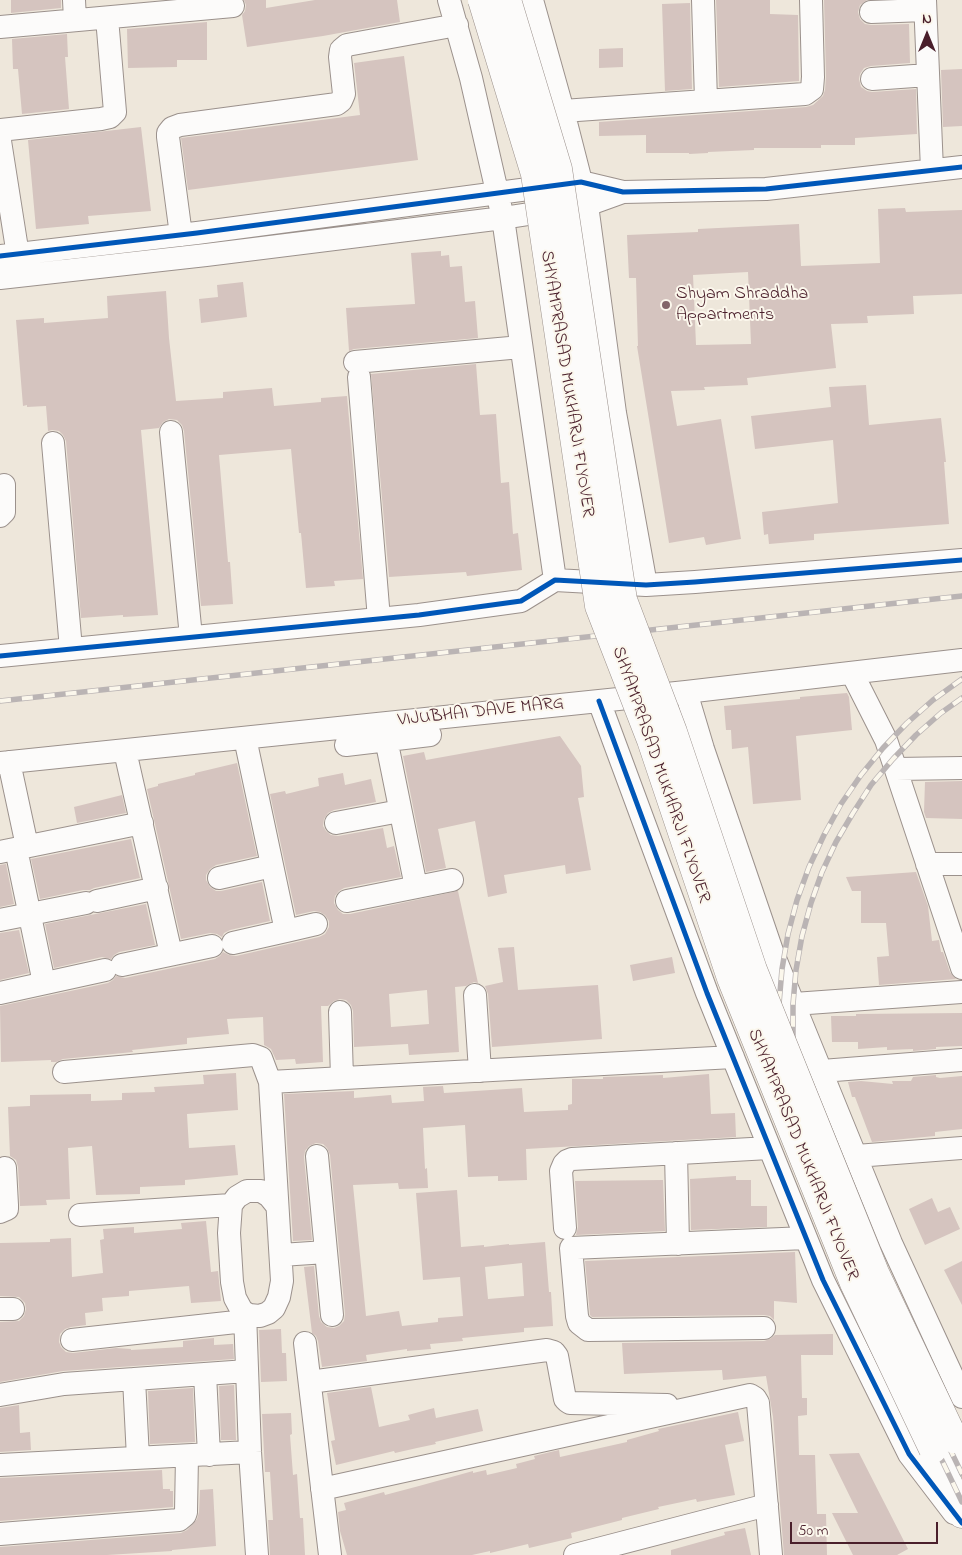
<!DOCTYPE html>
<html>
<head>
<meta charset="utf-8">
<style>
  body { margin:0 }
  #map { position:relative; width:962px; height:1555px; overflow:hidden; background:#eee7db; font-family:"Indie Flower",sans-serif }
  canvas { display:block }
  .north { position:absolute; left:902px; top:10px; width:50px; height:50px; -webkit-text-stroke:4px #fbf7ec; paint-order:stroke; rotate:0deg; font-size:14px; font-weight:700; line-height:20px; text-align:center; color:#4a1f2b }
  .north::after { content:''; display:block; margin:auto; width:18px; height:22px; background:#4a1f2b; clip-path:polygon(50% 0,100% 100%,50% 72%,0 100%) }
  .scale { position:absolute; left:790px; top:1522px; width:148px; height:22px; box-sizing:border-box; border:2px solid #4a1f2b; border-top:0; padding-left:6px; font-size:15px; line-height:18px; white-space:nowrap; color:#4a1f2b; -webkit-text-stroke:4px #fbf7ec; paint-order:stroke }
</style>
</head>
<body>
<div id="map">
<canvas width="962" height="1555"></canvas>
<div class="north">N</div>
<div class="scale">50 m</div>
</div>
<script>
const g = document.querySelector('canvas').getContext('2d');
g.lineJoin = 'round';
function paint(path, color) { g.fillStyle = color; g.fill(path, 'evenodd'); }
const shape = rows => new Path2D(rows.map(r => 'M' + r).join(''));
function strokePath(path, color, width, dash) { g.strokeStyle = color; g.lineWidth = width; g.lineCap = dash ? 'butt' : 'round'; g.setLineDash(dash || []); g.stroke(path); }
function write(font, color, halo, rows, align = 'center') {
  g.font = font + ' "Indie Flower",sans-serif'; g.lineWidth = 4; g.setLineDash([]); g.textBaseline = 'middle'; g.strokeStyle = halo; g.fillStyle = color; for (const [text, x, y, turn = 0] of rows) {
    g.save(); g.translate(x, y); g.rotate((+turn || 0) * Math.PI / 180); g.textAlign = isNaN(turn) ? turn : align; if (halo) g.strokeText(text, 0, 0); g.fillText(text, 0, 0); g.restore();
  }
}
paint(shape([
  [11,0,61,0,61,8,11,13],
  [244,0,266,0,266,8,315,0,397,0,400,22,323,36,247,47,242,15,245,11,246,5],
  [716,0,770,0,770,14,798,15,799,81,719,87],
  [824,0,867,0,860,5,858,12,860,19,865,24,871,25,909,24,910,63,871,66,864,68,860,74,859,79,861,87,867,91,872,92,916,89,917,134,855,138,855,145,821,145,821,148,754,148,754,150,708,152,708,153,689,154,689,153,646,153,646,135,599,136,599,122,806,107,813,105,823,96,825,90,826,77],
  [690,3,692,89,665,91,662,4],
  [207,22,207,60,177,60,177,67,128,68,127,29],
  [67,34,68,57,65,57,69,109,22,114,18,69,13,69,12,39],
  [623,48,623,67,599,68,599,49],
  [404,56,418,160,188,190,181,138,360,115,354,63],
  [962,69,962,126,943,127,941,70],
  [141,127,151,211,88,216,89,224,36,229,28,140],
  [905,208,906,212,962,210,962,294,913,296,914,314,867,316,868,323,831,324,836,368,747,378,748,385,704,387,705,390,671,391,677,426,721,419,741,539,706,545,704,537,669,543,637,346,638,346,636,278,629,278,627,235,698,232,698,229,799,224,801,266,880,263,878,209],
  [748,272,751,344,696,345,693,275],
  [441,251,441,256,449,255,450,267,462,266,465,302,475,301,478,338,354,349,349,351,346,308,415,304,411,253],
  [243,282,247,317,201,323,199,299,218,297,217,285],
  [166,291,169,338,176,401,223,398,223,392,272,388,274,406,321,402,321,398,347,396,363,579,334,581,335,586,306,588,301,533,299,533,291,449,219,455,228,562,230,562,233,604,201,606,184,431,182,425,177,420,169,419,163,422,159,428,141,430,158,615,123,617,123,615,81,618,66,441,63,435,59,431,52,430,48,431,46,406,27,407,27,405,23,406,16,320,44,318,44,323,108,318,107,296],
  [476,364,480,415,496,414,501,483,509,482,513,534,518,533,522,570,467,576,466,572,389,577,371,374],
  [866,385,869,425,941,418,946,462,944,462,949,524,814,534,814,540,769,544,768,534,764,535,762,512,838,503,833,440,755,449,751,416,831,407,829,387],
  [847,693,849,697,852,730,796,736,801,800,753,804,748,747,732,749,731,730,726,730,724,706,800,699,800,697],
  [560,736,581,766,584,797,578,798,591,870,566,874,565,865,504,875,507,893,488,897,475,821,438,829,446,868,426,872,403,756,424,752,426,760],
  [237,763,257,856,216,865,210,869,206,875,206,880,210,887,216,891,221,891,262,882,270,921,230,930,224,933,222,937,217,934,210,933,181,939,147,789,158,786,158,784,195,775,195,773],
  [343,773,345,785,371,779,376,802,334,810,328,813,324,819,323,826,326,831,331,835,338,836,383,828,387,848,394,846,401,877,344,888,339,891,335,896,334,903,338,910,343,914,350,914,458,891,478,983,474,982,466,986,455,987,459,1052,409,1055,408,1044,354,1047,353,1011,351,1005,346,1000,340,999,334,1001,328,1006,321,1006,323,1062,296,1064,295,1059,276,1060,271,1049,264,1045,263,1017,227,1019,229,1034,187,1038,187,1044,132,1050,133,1052,63,1059,56,1062,51,1062,51,1060,1,1062,0,1006,108,983,113,980,116,976,125,978,215,959,220,956,223,952,229,955,236,956,319,937,325,934,329,927,329,921,325,915,320,912,314,911,296,915,270,794,285,791,286,794,319,786,318,778],
  [427,990,429,1024,391,1027,389,994],
  [962,781,962,819,926,818,924,812,925,782],
  [122,795,126,813,77,823,74,807],
  [131,839,140,878,94,888,90,890,83,890,40,899,31,859],
  [6,864,14,904,0,907,0,865],
  [916,872,928,906,932,941,939,940,941,952,943,952,950,972,956,979,879,985,877,957,889,956,886,923,861,923,861,891,852,891,846,877],
  [146,904,155,945,119,952,114,955,111,959,102,957,54,968,45,924],
  [19,930,29,973,0,980,0,933],
  [514,947,518,990,598,985,602,1039,492,1047,488,994,485,986,503,982,498,948],
  [672,957,675,973,633,981,630,965],
  [962,1013,962,1046,936,1047,936,1049,913,1051,913,1049,887,1050,887,1047,858,1049,858,1042,832,1042,831,1016,856,1016,856,1014],
  [236,1073,238,1110,187,1114,189,1148,235,1145,238,1175,185,1180,185,1185,140,1187,140,1194,96,1195,92,1146,68,1148,70,1199,46,1200,47,1205,20,1206,18,1167,16,1160,10,1156,8,1107,30,1106,30,1095,91,1094,91,1101,122,1100,122,1093,155,1092,154,1087,204,1084,203,1075],
  [709,1074,711,1114,735,1113,736,1137,526,1149,527,1180,498,1181,498,1176,468,1177,465,1125,423,1128,425,1169,427,1168,428,1188,399,1189,398,1183,353,1185,366,1316,399,1311,402,1326,438,1322,438,1318,463,1316,460,1277,423,1280,416,1193,457,1190,461,1247,484,1245,484,1247,509,1244,509,1245,545,1242,549,1292,551,1292,553,1326,524,1328,524,1332,462,1338,463,1341,430,1344,431,1349,407,1351,407,1349,366,1355,367,1361,322,1367,318,1341,316,1336,312,1333,304,1267,314,1266,319,1316,321,1322,327,1327,334,1328,339,1326,344,1321,345,1314,330,1155,327,1148,323,1144,316,1143,309,1146,305,1151,304,1157,312,1240,293,1241,284,1094,354,1091,354,1098,391,1095,392,1103,424,1101,423,1087,443,1086,444,1093,522,1088,524,1112,568,1110,568,1105,572,1104,572,1079,603,1079,603,1077,663,1075,663,1078],
  [522,1263,524,1296,488,1299,485,1267],
  [936,1075,936,1077,940,1078,962,1076,962,1129,935,1132,935,1136,872,1142,855,1097,852,1097,848,1082,861,1081,893,1084,892,1081,911,1081,913,1077],
  [736,1176,736,1180,751,1180,751,1206,767,1206,767,1227,691,1230,690,1179],
  [663,1180,665,1231,576,1235,578,1227,575,1181],
  [932,1198,938,1212,950,1207,960,1229,925,1245,909,1209],
  [206,1221,211,1272,218,1271,221,1301,191,1303,189,1286,129,1291,129,1296,102,1298,103,1311,85,1313,86,1325,71,1327,65,1329,60,1334,59,1342,61,1347,66,1352,73,1353,116,1348,131,1349,131,1350,183,1347,183,1341,214,1338,214,1345,233,1344,234,1359,63,1371,0,1382,0,1322,19,1321,24,1316,26,1309,25,1303,19,1297,0,1296,0,1243,50,1242,50,1239,71,1238,72,1277,103,1273,100,1240,104,1239,103,1229,134,1227,134,1233,182,1229,181,1223],
  [795,1252,797,1303,774,1301,774,1320,770,1316,764,1315,592,1317,590,1315,585,1261],
  [962,1261,962,1305,944,1270],
  [281,1329,282,1353,286,1353,287,1381,261,1382,259,1330],
  [833,1334,833,1355,801,1355,802,1398,807,1398,807,1415,798,1416,799,1455,815,1455,817,1514,826,1514,827,1555,784,1555,773,1417,766,1376,723,1380,722,1370,624,1374,622,1343,764,1341,770,1339,775,1335],
  [234,1385,236,1440,221,1440,219,1386],
  [371,1387,379,1427,410,1420,408,1415,434,1408,436,1418,478,1409,483,1431,435,1442,436,1444,417,1448,395,1453,394,1451,336,1465,331,1441,335,1440,327,1393],
  [193,1388,195,1442,150,1444,148,1391],
  [19,1405,20,1433,30,1432,31,1450,0,1452,0,1408],
  [738,1412,744,1441,725,1445,735,1495,697,1502,696,1499,658,1507,659,1509,622,1518,622,1520,571,1533,572,1538,529,1548,528,1544,490,1553,490,1551,472,1555,347,1555,340,1531,338,1512,346,1510,344,1503,384,1492,385,1495,419,1486,473,1471,473,1473,486,1470,487,1475,517,1468,516,1464,535,1459,534,1456,559,1450,560,1457,627,1442,627,1440,659,1431,658,1429],
  [291,1413,292,1434,290,1435,293,1475,297,1474,300,1518,303,1518,305,1555,270,1555,268,1520,273,1520,270,1472,265,1472,262,1414],
  [859,1453,908,1549,897,1555,853,1555,832,1513,858,1513,829,1454],
  [162,1470,163,1489,170,1489,170,1491,173,1491,173,1507,0,1521,0,1478],
  [213,1489,216,1546,172,1550,172,1551,107,1555,0,1555,0,1547,181,1533,187,1530,197,1519,199,1512,200,1490],
  [745,1528,751,1555,671,1555,671,1550,725,1535,724,1532]
]), '#d5c4bf');
const minor = shape([
  [74,0,75,20],
  [449,0,471,78,503,218,555,580],
  [532,0,563,111,587,205,615,413,646,585],
  [703,0,706,101],
  [925,0,932,170],
  [871,12,925,10],
  [0,27,233,6],
  [872,79,928,75],
  [563,111,805,94,812,89,813,77,811,0],
  [0,130,101,119,110,117,115,112,107,18],
  [0,141,20,268],
  [181,235,168,137,168,133,172,128,180,125,337,104,341,101,344,94,340,57,341,50,347,45,457,25],
  [0,256,197,233,581,182,623,192,766,189,962,167],
  [0,278,206,255,503,218,587,205,623,192],
  [355,362,521,347],
  [359,377,379,619],
  [171,432,191,637],
  [53,443,71,649],
  [0,516,4,512,4,485],
  [0,656,419,615,521,601,555,580,646,585,695,582,962,560],
  [852,673,886,740,962,968],
  [686,692,703,749,772,951,891,1243,962,1397],
  [599,701,707,993,823,1280,909,1454,954,1513],
  [383,724,416,887],
  [346,745,430,735],
  [125,751,171,954],
  [9,762,27,846],
  [0,763,686,692,962,660],
  [896,769,962,768],
  [336,823,400,811],
  [16,849,44,983],
  [0,852,142,823],
  [927,864,962,864],
  [219,878,272,866],
  [97,901,157,888],
  [347,901,452,880],
  [0,920,86,903],
  [286,931,316,924],
  [233,943,286,931,245,738],
  [122,965,212,946],
  [0,993,105,970],
  [475,995,480,1071],
  [794,1004,962,992],
  [340,1012,342,1078],
  [822,1071,962,1060],
  [64,1072,253,1055,261,1058,270,1082],
  [676,1153,678,1244],
  [317,1156,332,1315],
  [856,1156,962,1148],
  [277,1206,269,1196,261,1191,247,1191,237,1197,231,1205,229,1233,232,1282,235,1298,242,1311,249,1315,260,1316,268,1313,274,1308,279,1297,282,1281,270,1082,733,1057],
  [0,1212,7,1209,7,1205,5,1168],
  [80,1215,231,1205],
  [565,1228,561,1171,564,1164,567,1161,572,1159,769,1148],
  [281,1255,326,1252],
  [0,1309,13,1309],
  [245,1313,250,1452,257,1555],
  [764,1328,588,1330,579,1323,577,1316,571,1248,806,1238],
  [72,1340,245,1321],
  [305,1343,330,1555],
  [205,1374,209,1455],
  [134,1379,138,1458],
  [310,1382,547,1350,554,1352,557,1356,565,1399,567,1401,570,1403,667,1405],
  [0,1395,64,1384,247,1371],
  [0,1465,250,1452],
  [322,1489,750,1395,755,1398,758,1403,771,1555],
  [0,1534,179,1520,185,1515,186,1512,187,1456],
  [575,1555,767,1505]
]);
const major = shape([
  [954,1439,962,1456],
  [933,1449,962,1514]
]);
strokePath(minor, '#9b918c', 24);
strokePath(major, '#9b918c', 29);
strokePath(minor, '#fcfbfa', 22);
strokePath(major, '#fcfbfa', 28);
const rail = shape([
  [962,679,933,700,907,723,883,748,861,775,841,804,824,835,809,867,797,900,788,934,782,969,779,1004,778,1039,781,1074,787,1109,795,1143,846,1260,962,1502],
  [962,698,941,713,916,735,893,759,871,785,853,813,836,842,822,872,811,903,802,936,796,970,793,1004,793,1038,796,1072,801,1105,810,1138,856,1254,962,1474],
  [0,701,962,596]
]);
strokePath(rail, '#bab4b4', 5.5);
strokePath(rail, '#fbf7ec', 4, [11]);
const majorBridge = shape([
  [482,0,535,174,599,606,651,740,731,978,854,1283,933,1449],
  [507,0,558,169,623,600,673,732,753,970,875,1273,954,1439]
]);
strokePath(majorBridge, '#9b918c', 29, []);
strokePath(majorBridge, '#fcfbfa', 28);
strokePath(shape([
  [0,256,197,233,581,182,623,192,766,189,962,167],
  [0,656,419,615,521,601,555,580,646,585,695,582,962,560],
  [599,701,707,993,823,1280,909,1454,962,1523]
]), '#0057b8', 5);
for (const [x, y, r, color] of [
  [666,305,5,"#836569"]
]) { const dot = new Path2D(); dot.arc(x, y, r, 0, 2 * Math.PI); g.fillStyle = color; g.fill(dot); strokePath(dot, '#fbf7ec', 2); }
write('18px', '#4a1f2b', '#fbf7ec', [
  ["Shyam Shraddha",676,295],
  ["Appartments",676,316]
], 'left');
write('18px', '#4a1f2b', '#fbf7ec', [
  ["SHYAMPRASAD MUKHARJI FLYOVER",566,384,81],
  ["VIJUBHAI DAVE MARG",481,713,-6],
  ["SHYAMPRASAD MUKHARJI FLYOVER",660,775,71],
  ["SHYAMPRASAD MUKHARJI FLYOVER",802,1155,68]
]);
</script>
</body>
</html>
